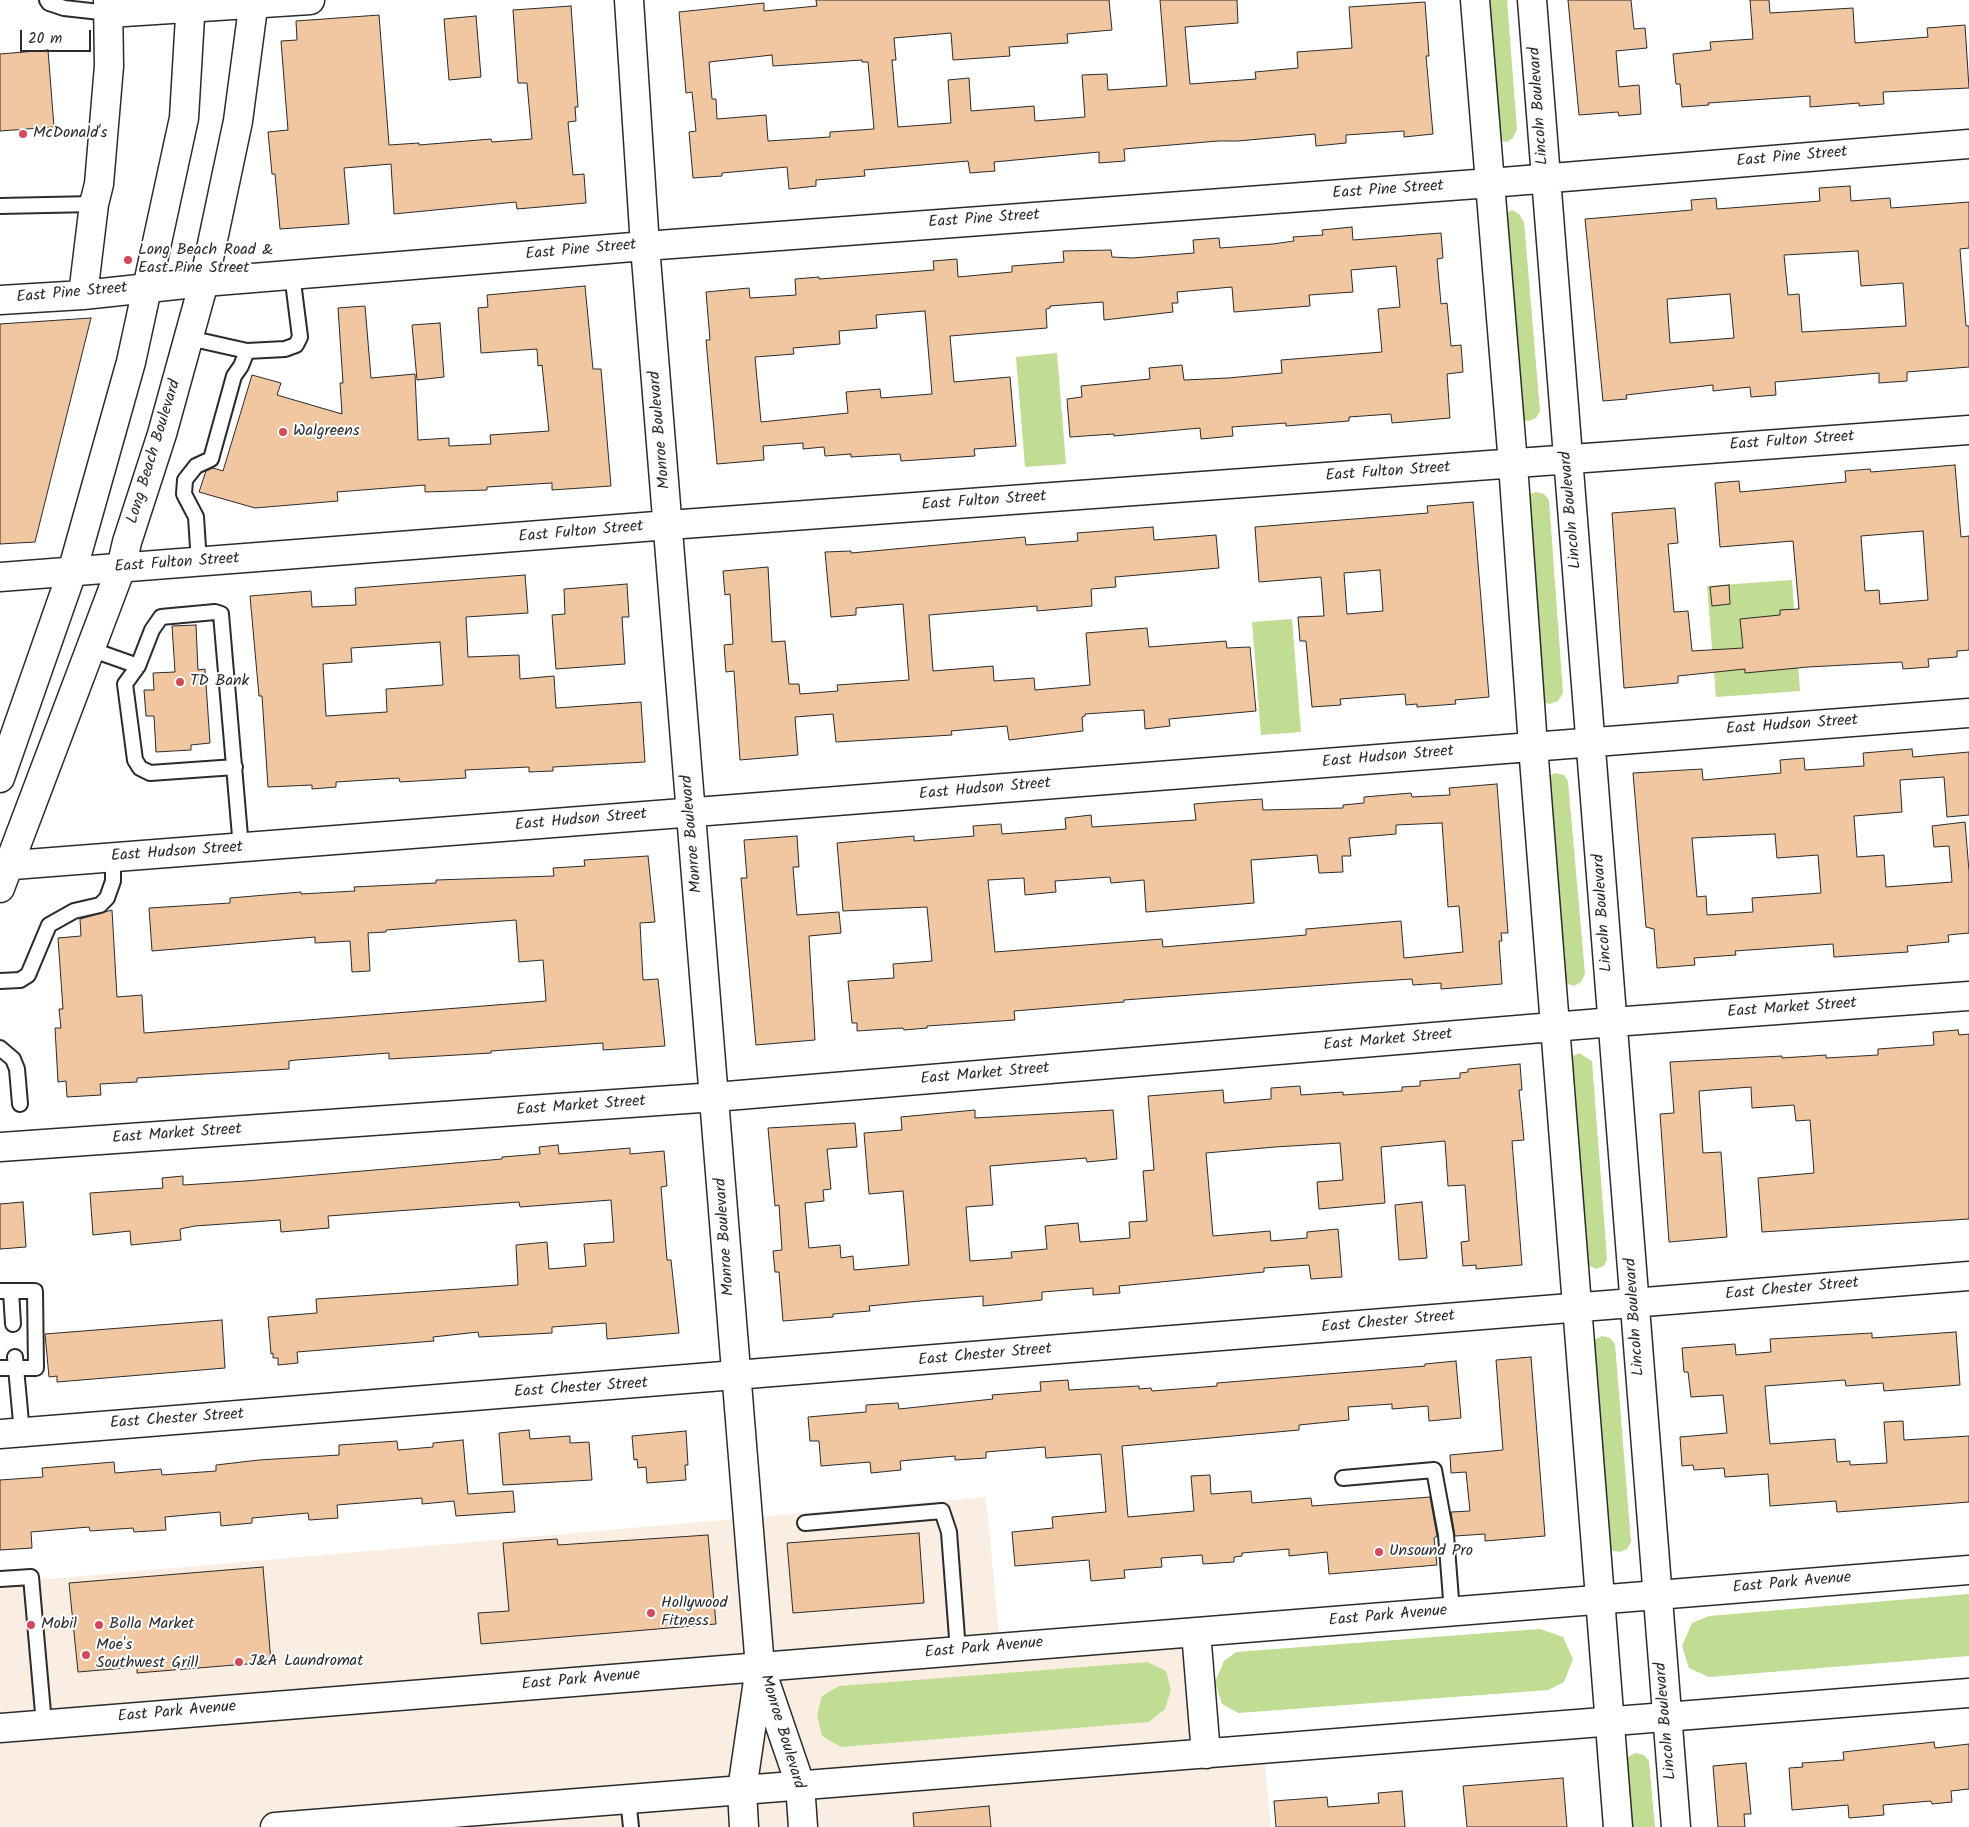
<!DOCTYPE html>
<html>
<head>
<meta charset="utf-8">
<style>
  body { margin:0 }
  #map { position:relative; width:1969px; height:1827px; overflow:hidden; background:#fff; font-family:Kalam,sans-serif }
  canvas { display:block }
  .scale { position:absolute; left:20px; top:30px; width:71px; height:22px; box-sizing:border-box; border:2px solid #2b2b2b; border-top:0; padding-left:6px; font-size:15px; line-height:18px; white-space:nowrap; color:#2b2b2b; -webkit-text-stroke:4px #fff; paint-order:stroke }
</style>
</head>
<body>
<div id="map">
<canvas width="1969" height="1827"></canvas>
<div class="scale">20 m</div>
</div>
<script>
const g = document.querySelector('canvas').getContext('2d');
g.lineJoin = 'round';
function paint(path, color) { g.fillStyle = color; g.fill(path, 'evenodd'); }
const shape = rows => new Path2D(rows.map(r => 'M' + r).join(''));
function strokePath(path, color, width, dash) { g.strokeStyle = color; g.lineWidth = width; g.lineCap = dash ? 'butt' : 'round'; g.setLineDash(dash || []); g.stroke(path); }
function write(font, color, halo, rows, align = 'center') {
  g.font = font + ' Kalam,sans-serif'; g.lineWidth = 4; g.setLineDash([]); g.textBaseline = 'middle'; g.strokeStyle = halo; g.fillStyle = color; for (const [text, x, y, turn = 0] of rows) {
    g.save(); g.translate(x, y); g.rotate((+turn || 0) * Math.PI / 180); g.textAlign = isNaN(turn) ? turn : align; if (halo) g.strokeText(text, 0, 0); g.fillText(text, 0, 0); g.restore();
  }
}
paint(shape([
  [986,1497,1000,1644,1199,1627,1209,1749,1263,1745,1271,1827,0,1827,0,1581,60,1578]
]), '#faeee2');
paint(shape([
  [1483,0,1507,0,1517,129,1513,138,1507,142,1499,140],
  [1512,210,1519,214,1524,222,1540,411,1536,418,1529,421,1521,420,1503,215],
  [1057,353,1066,464,1025,467,1016,357],
  [1536,492,1544,494,1549,500,1563,693,1558,701,1550,704,1540,701,1528,495],
  [1792,580,1800,691,1716,697,1707,586],
  [1292,619,1301,732,1261,735,1252,622],
  [1555,773,1564,775,1568,781,1585,974,1581,982,1574,986,1565,983,1548,777],
  [1579,1053,1592,1061,1607,1259,1604,1266,1596,1269,1582,1262,1571,1057],
  [1602,1336,1610,1338,1615,1344,1631,1542,1627,1549,1619,1552,1611,1550,1605,1545,1590,1347,1594,1340],
  [1969,1594,1969,1656,1709,1677,1689,1668,1682,1646,1692,1623,1709,1616],
  [1540,1629,1563,1637,1573,1659,1564,1682,1548,1690,1238,1713,1222,1704,1215,1682,1224,1661,1236,1652],
  [1147,1662,1166,1671,1171,1690,1165,1709,1149,1722,841,1747,822,1736,817,1715,822,1696,839,1686],
  [1636,1753,1644,1755,1649,1761,1655,1827,1629,1827,1623,1764,1627,1757]
]), '#c1dd94');
const building = shape([
  [816,0,1109,0,1112,30,1067,34,1068,43,1009,47,1010,56,953,60,951,33,894,38,896,60,892,60,898,127,951,123,948,80,969,78,971,111,1034,106,1035,121,1085,117,1082,75,1107,74,1108,90,1167,86,1160,0,1237,0,1238,23,1185,27,1190,84,1256,79,1255,72,1298,68,1297,52,1352,48,1349,7,1425,2,1429,56,1426,56,1433,134,1404,137,1404,131,1346,135,1346,143,1316,146,1315,134,1238,141,1218,141,1124,149,1125,161,1099,163,1099,152,994,162,995,171,970,173,968,161,864,170,865,176,816,180,816,186,789,189,787,167,722,173,722,176,693,178,689,132,696,131,692,92,686,93,679,12,764,3,764,11,817,6,816,0],
  [772,55,773,66,862,60,862,62,868,62,874,129,830,132,830,137,768,141,766,115,717,119,716,99,712,99,709,62,772,55],
  [1568,0,1631,0,1634,29,1645,28,1647,48,1616,51,1619,87,1639,85,1641,114,1619,116,1618,112,1579,115,1568,0],
  [1750,0,1769,0,1770,13,1853,8,1855,43,1928,37,1927,28,1965,25,1969,88,1883,92,1884,104,1859,106,1859,103,1810,107,1810,96,1708,103,1709,105,1682,107,1680,84,1676,84,1673,54,1711,50,1710,42,1753,39,1750,0],
  [571,6,578,107,575,107,576,121,568,122,573,175,584,174,586,203,517,209,516,202,394,214,391,164,344,168,349,224,280,229,275,174,272,174,268,132,288,130,281,41,297,40,296,21,379,15,389,145,419,143,419,145,491,139,492,142,532,139,527,83,518,83,513,10,571,6],
  [476,16,481,77,449,80,444,19,476,16],
  [48,50,54,127,0,131,0,54,48,50],
  [1850,186,1851,201,1890,198,1891,208,1969,202,1969,248,1960,249,1966,326,1969,326,1969,367,1907,372,1907,381,1879,383,1879,373,1775,382,1776,395,1751,397,1750,387,1713,391,1713,385,1626,395,1627,399,1603,401,1585,219,1692,210,1691,200,1716,198,1717,209,1820,201,1819,188,1850,186],
  [1858,251,1861,286,1903,283,1906,326,1802,332,1799,294,1788,295,1784,255,1858,251],
  [1730,294,1734,338,1670,343,1667,299,1730,294],
  [1352,227,1353,240,1441,233,1443,258,1437,259,1441,304,1447,303,1451,346,1461,345,1463,372,1447,374,1450,418,1392,423,1391,414,1349,417,1349,421,1286,426,1286,423,1232,427,1233,436,1201,439,1200,428,1114,436,1114,434,1070,437,1067,399,1082,397,1081,386,1150,379,1149,368,1182,365,1184,380,1228,378,1282,373,1281,360,1382,352,1378,309,1400,307,1396,266,1351,270,1353,292,1309,295,1310,306,1234,312,1232,287,1177,292,1178,303,1172,303,1173,312,1104,320,1103,302,1050,306,1050,308,1046,309,1047,328,950,336,954,382,1010,377,1016,446,974,449,975,456,901,461,900,454,851,457,851,454,825,456,824,447,803,449,803,443,763,446,764,460,717,464,706,340,710,340,706,292,749,288,750,298,796,295,795,279,819,277,819,279,934,270,933,261,957,259,958,277,1012,272,1012,266,1064,262,1063,251,1111,250,1112,257,1132,258,1194,253,1193,240,1219,238,1220,248,1273,244,1294,241,1293,237,1323,235,1322,230,1352,227],
  [925,311,932,394,881,398,880,389,846,392,848,413,761,422,755,357,794,354,793,348,840,344,839,331,877,328,876,315,925,311],
  [585,286,593,369,601,369,611,486,552,490,552,483,487,487,487,490,425,492,425,485,337,492,338,501,255,508,199,492,206,471,213,468,223,471,252,375,281,383,277,395,342,414,340,383,343,383,338,308,365,306,371,378,415,374,418,440,449,438,449,446,491,444,490,435,549,431,542,365,538,366,537,349,481,353,478,308,488,307,487,295,585,286],
  [91,318,35,542,0,544,0,324,91,318],
  [440,323,444,377,417,380,412,325,440,323],
  [1955,465,1961,537,1969,536,1969,650,1957,651,1957,657,1928,659,1929,667,1903,669,1902,662,1808,667,1745,673,1745,669,1678,676,1678,683,1624,688,1612,513,1675,508,1678,543,1668,544,1674,612,1688,611,1692,651,1743,648,1740,619,1780,615,1780,610,1799,609,1793,541,1720,547,1715,483,1739,481,1740,492,1846,482,1845,471,1870,469,1871,472,1955,465],
  [1923,531,1928,600,1880,604,1879,590,1865,591,1861,536,1923,531],
  [1473,502,1489,697,1455,700,1456,704,1417,707,1417,704,1406,705,1405,694,1340,699,1341,705,1312,707,1306,641,1300,641,1298,617,1324,616,1321,577,1259,582,1255,527,1428,513,1427,506,1473,502],
  [1380,570,1383,611,1347,614,1344,573,1380,570],
  [1153,527,1154,540,1216,535,1219,568,1115,577,1116,587,1091,589,1092,606,1037,611,1037,606,929,615,933,671,993,666,994,681,1034,678,1035,690,1090,685,1086,633,1147,628,1149,647,1226,641,1227,648,1250,647,1256,711,1169,719,1170,726,1145,729,1144,710,1085,714,1085,716,1082,717,1083,731,1009,740,1007,726,951,731,952,735,836,742,833,714,795,717,798,755,740,760,734,671,726,672,724,645,733,644,730,594,725,595,723,571,768,567,772,642,785,641,789,684,799,684,800,694,838,691,837,685,909,680,903,604,856,608,856,615,831,617,825,552,851,551,851,553,1025,537,1026,545,1078,541,1077,533,1153,527],
  [525,575,528,613,466,617,468,657,519,655,520,679,554,676,556,708,641,702,645,762,553,767,553,771,529,772,529,767,465,770,466,778,400,782,399,778,336,782,336,787,312,789,312,785,268,787,262,696,259,696,250,596,311,591,312,607,356,605,355,588,525,575],
  [440,642,443,685,386,689,387,712,326,716,323,664,352,662,351,648,440,642],
  [627,584,629,617,622,617,625,664,556,669,552,615,565,614,564,589,627,584],
  [1729,585,1730,604,1712,606,1710,587,1729,585],
  [196,625,198,670,205,669,210,743,191,745,191,750,156,752,154,716,146,716,144,690,154,690,153,673,175,672,172,626,196,625],
  [1912,749,1913,757,1969,752,1969,815,1947,817,1944,777,1900,780,1902,812,1854,816,1857,857,1884,855,1886,887,1952,882,1949,846,1934,847,1932,826,1965,822,1969,871,1969,933,1948,935,1949,942,1907,946,1908,952,1834,957,1833,944,1735,951,1736,955,1694,958,1695,965,1657,968,1654,929,1646,927,1633,773,1702,769,1703,780,1781,773,1780,760,1804,758,1805,770,1864,766,1863,753,1912,749],
  [1775,834,1777,858,1818,855,1821,893,1752,898,1753,912,1707,915,1706,896,1697,897,1692,838,1775,834],
  [1497,784,1508,933,1501,933,1502,941,1499,941,1502,984,1441,989,1441,983,1413,985,1412,979,1365,982,1124,1000,1124,1002,1014,1011,1015,1020,927,1026,927,1028,904,1030,903,1028,857,1031,857,1023,852,1023,848,981,894,978,893,964,932,961,927,907,843,911,837,843,914,836,914,841,974,836,973,826,1001,824,1002,834,1066,829,1065,818,1091,815,1092,827,1196,820,1194,804,1218,802,1262,799,1263,810,1343,808,1343,805,1364,803,1364,797,1411,793,1412,797,1450,795,1449,788,1497,784],
  [1442,823,1448,907,1459,906,1463,952,1404,958,1401,921,1306,929,1306,935,1163,947,1162,939,995,952,988,880,1024,878,1025,895,1056,892,1055,881,1110,877,1111,883,1144,880,1146,912,1254,903,1251,860,1317,855,1319,873,1343,872,1342,856,1351,856,1349,838,1396,834,1396,825,1442,823],
  [797,836,799,867,793,867,797,915,839,912,841,933,809,936,815,1040,756,1045,741,878,747,878,744,840,797,836],
  [648,856,655,922,640,923,643,980,658,979,665,1046,603,1050,603,1043,491,1051,491,1053,389,1059,389,1053,296,1060,289,1061,289,1069,137,1078,137,1082,100,1084,101,1095,67,1097,66,1081,58,1082,55,1028,61,1028,59,1009,63,1009,58,938,81,936,80,919,112,910,117,997,142,995,144,1033,546,1001,543,960,519,962,516,920,386,930,386,932,368,933,370,971,352,972,350,941,315,943,315,937,152,951,149,908,230,903,230,898,301,892,301,894,355,891,354,887,436,883,436,880,554,876,553,868,585,866,584,860,648,856],
  [1958,1030,1959,1035,1969,1034,1969,1219,1762,1232,1758,1178,1814,1173,1810,1120,1796,1121,1794,1105,1752,1108,1751,1087,1699,1091,1703,1153,1721,1152,1727,1237,1669,1242,1660,1114,1674,1113,1670,1062,1782,1056,1782,1058,1826,1055,1826,1058,1878,1055,1878,1049,1934,1045,1933,1032,1958,1030],
  [1520,1064,1522,1090,1519,1090,1524,1140,1512,1141,1522,1265,1476,1269,1476,1265,1463,1266,1461,1242,1469,1241,1465,1185,1448,1186,1445,1141,1381,1147,1385,1203,1319,1209,1317,1182,1343,1180,1340,1143,1275,1147,1206,1153,1213,1236,1270,1231,1271,1241,1307,1238,1307,1232,1338,1229,1342,1277,1311,1279,1309,1265,1264,1268,1264,1272,1119,1286,1120,1293,1093,1295,1093,1288,1042,1292,1042,1300,983,1306,983,1296,920,1301,869,1306,870,1311,833,1314,833,1317,783,1321,779,1272,775,1272,773,1251,782,1250,779,1205,775,1206,768,1128,855,1123,857,1147,827,1149,831,1189,823,1190,824,1201,805,1203,809,1248,840,1245,841,1258,853,1256,854,1270,909,1265,903,1191,869,1194,864,1133,902,1130,901,1117,943,1113,975,1110,975,1118,1113,1110,1117,1159,1087,1162,1086,1158,990,1166,993,1205,966,1207,970,1261,1012,1258,1011,1252,1047,1249,1045,1226,1078,1223,1080,1242,1130,1238,1129,1222,1147,1221,1143,1171,1154,1170,1148,1096,1223,1090,1224,1103,1271,1099,1271,1088,1300,1086,1301,1095,1343,1092,1343,1095,1402,1091,1402,1087,1420,1086,1420,1081,1460,1078,1460,1073,1468,1072,1468,1069,1520,1064],
  [558,1145,559,1154,630,1148,630,1154,664,1151,667,1186,661,1187,667,1260,671,1260,679,1333,607,1339,606,1323,552,1327,552,1333,479,1337,478,1332,433,1337,434,1341,297,1352,298,1363,278,1365,278,1358,273,1358,273,1353,271,1354,268,1317,317,1313,316,1299,518,1285,516,1245,547,1242,549,1269,586,1266,584,1244,614,1242,611,1200,520,1207,519,1202,328,1216,329,1228,281,1232,280,1220,195,1226,180,1229,181,1240,131,1245,130,1231,93,1235,90,1193,163,1188,162,1178,183,1176,183,1185,246,1181,502,1159,502,1157,540,1154,539,1147,558,1145],
  [23,1202,26,1247,0,1249,0,1204,23,1202],
  [1422,1202,1427,1258,1399,1260,1395,1205,1422,1202],
  [222,1320,225,1368,57,1382,57,1376,49,1377,45,1334,222,1320],
  [1956,1332,1960,1385,1884,1391,1883,1383,1846,1386,1845,1380,1765,1386,1770,1444,1835,1439,1837,1462,1850,1461,1850,1465,1887,1463,1884,1422,1903,1421,1904,1440,1969,1436,1969,1502,1837,1512,1836,1501,1770,1506,1768,1474,1725,1477,1724,1468,1694,1470,1693,1465,1682,1466,1680,1437,1727,1433,1723,1395,1691,1397,1688,1372,1684,1372,1682,1348,1735,1344,1736,1355,1771,1352,1770,1339,1872,1333,1872,1338,1956,1332],
  [1531,1357,1545,1536,1485,1541,1485,1534,1455,1536,1451,1512,1470,1511,1466,1472,1451,1473,1450,1455,1503,1450,1496,1360,1531,1357],
  [1456,1361,1461,1418,1429,1421,1428,1406,1392,1409,1392,1404,1348,1407,1349,1420,1299,1425,1299,1430,1122,1446,1128,1517,1194,1511,1191,1476,1210,1475,1211,1494,1251,1491,1252,1503,1311,1498,1312,1506,1430,1497,1437,1536,1434,1538,1437,1565,1329,1574,1327,1552,1289,1556,1289,1549,1242,1553,1242,1556,1234,1557,1234,1562,1203,1564,1202,1555,1161,1558,1162,1567,1124,1570,1125,1578,1091,1581,1089,1560,1015,1566,1012,1532,1053,1528,1052,1517,1106,1512,1101,1454,1046,1458,1045,1447,986,1452,986,1458,955,1460,955,1456,900,1461,901,1470,871,1473,870,1462,821,1466,819,1441,810,1441,808,1417,866,1412,866,1405,898,1403,899,1409,993,1399,992,1395,1041,1391,1040,1382,1068,1380,1069,1390,1139,1386,1139,1389,1151,1388,1152,1391,1217,1386,1217,1383,1425,1366,1425,1364,1456,1361],
  [529,1430,530,1439,570,1436,570,1443,589,1442,592,1480,503,1485,499,1433,529,1430],
  [686,1431,688,1465,685,1465,686,1480,647,1483,646,1467,638,1468,637,1459,634,1460,632,1436,686,1431],
  [463,1440,468,1494,513,1491,515,1512,456,1516,454,1501,422,1504,422,1498,337,1505,338,1518,309,1520,308,1513,252,1518,252,1523,221,1526,220,1512,165,1517,166,1530,134,1532,133,1528,90,1531,89,1527,31,1532,32,1548,0,1550,0,1480,43,1477,42,1468,114,1462,115,1473,161,1469,162,1475,216,1471,216,1465,259,1460,339,1455,339,1445,397,1441,398,1450,433,1447,433,1443,463,1440],
  [919,1533,924,1603,793,1613,787,1543,919,1533],
  [708,1535,716,1624,481,1644,478,1613,509,1611,503,1543,557,1539,558,1545,708,1535],
  [263,1567,271,1662,137,1673,137,1667,78,1672,69,1583,263,1567],
  [1934,1742,1935,1748,1969,1744,1969,1789,1951,1791,1952,1802,1932,1804,1931,1801,1883,1805,1884,1815,1849,1818,1848,1805,1792,1810,1789,1768,1803,1767,1802,1763,1844,1760,1843,1752,1934,1742],
  [1746,1763,1751,1814,1744,1814,1745,1827,1718,1827,1713,1766,1746,1763],
  [1563,1778,1567,1827,1467,1827,1463,1786,1563,1778],
  [1402,1791,1405,1827,1276,1827,1274,1801,1327,1797,1328,1807,1379,1803,1378,1793,1402,1791],
  [989,1806,991,1827,914,1827,913,1813,989,1806]
]);
paint(building, '#f0c7a0');
strokePath(building, '#2b2b2b', 1);
const service = shape([
  [47,0,49,3,64,8,109,13],
  [0,206,94,204],
  [189,338,247,351,285,349,296,345,300,337,292,274],
  [199,563,196,517,184,494,185,480,196,466,211,459,234,376,241,366,247,351],
  [90,649,138,666,152,630,161,617,215,612,221,614,241,848],
  [138,666,125,684,135,760,140,768,150,773,235,767],
  [0,981,20,980,28,975,49,925,74,911,100,905,107,898,113,881,113,858],
  [0,1048,13,1059,17,1069,20,1104],
  [0,1291,35,1291,36,1368,0,1368],
  [11,1291,13,1324],
  [15,1357,22,1433],
  [1343,1478,1434,1470,1446,1535,1452,1612],
  [805,1523,942,1511,949,1532,958,1651],
  [0,1579,31,1577,44,1724],
  [628,1799,631,1827]
]);
const minor = shape([
  [629,0,645,246,760,1667],
  [1475,0,1513,464,1533,746,1618,1827],
  [1532,0,1676,1827],
  [109,13,310,0],
  [83,295,94,204,99,184,109,66,108,0],
  [0,300,83,295,204,282,645,246,1490,183,1969,144],
  [0,577,669,525,1969,430],
  [0,866,1969,713],
  [0,1147,715,1097,1613,1022,1969,996],
  [0,1434,1969,1276],
  [744,1827,742,1790,760,1667,800,1784,803,1827]
]);
const primary = shape([
  [0,778,72,572,131,362,184,118,191,0],
  [0,888,121,568,127,542,162,434,204,282,238,121,254,0]
]);
const trunk = shape([
  [1196,1632,1206,1754],
  [0,1728,1969,1570],
  [275,1827,1969,1693]
]);
strokePath(service, '#2b2b2b', 18);
strokePath(minor, '#2b2b2b', 31);
strokePath(primary, '#2b2b2b', 31);
strokePath(trunk, '#2b2b2b', 31);
strokePath(service, '#fff', 14);
strokePath(minor, '#fff', 28);
strokePath(primary, '#fff', 28);
strokePath(trunk, '#fff', 28);
for (const [x, y, r, color] of [
  [23,134,5,"#d1495b"],
  [128,260,5,"#d1495b"],
  [283,432,5,"#d1495b"],
  [180,682,5,"#d1495b"],
  [1379,1552,5,"#d1495b"],
  [651,1613,5,"#d1495b"],
  [31,1625,5,"#d1495b"],
  [99,1625,5,"#d1495b"],
  [86,1655,5,"#d1495b"],
  [239,1662,5,"#d1495b"]
]) { const dot = new Path2D(); dot.arc(x, y, r, 0, 2 * Math.PI); g.fillStyle = color; g.fill(dot); strokePath(dot, '#fff', 2); }
write('16px', '#2b2b2b', '#fff', [
  ["Lincoln Boulevard",1540,106,-94],
  ["East Pine Street",1792,158,-5],
  ["East Pine Street",1388,191,-4],
  ["East Pine Street",984,220,-4],
  ["East Pine Street",581,251,-5],
  ["East Pine Street",72,294,-5],
  ["Monroe Boulevard",661,430,-95],
  ["East Fulton Street",1792,442,-4],
  ["Long Beach Boulevard",155,452,-73],
  ["East Fulton Street",1388,473,-4],
  ["East Fulton Street",984,502,-4],
  ["Lincoln Boulevard",1572,510,-95],
  ["East Fulton Street",581,533,-5],
  ["East Fulton Street",177,564,-4],
  ["East Hudson Street",1792,726,-4],
  ["East Hudson Street",1388,758,-5],
  ["East Hudson Street",985,790,-5],
  ["East Hudson Street",581,821,-5],
  ["Monroe Boulevard",693,834,-95],
  ["East Hudson Street",177,853,-4],
  ["Lincoln Boulevard",1604,913,-94],
  ["East Market Street",1792,1009,-4],
  ["East Market Street",1388,1041,-5],
  ["East Market Street",985,1075,-5],
  ["East Market Street",581,1107,-4],
  ["East Market Street",177,1135,-4],
  ["Monroe Boulevard",726,1237,-94],
  ["East Chester Street",1792,1290,-5],
  ["Lincoln Boulevard",1636,1317,-94],
  ["East Chester Street",1388,1323,-5],
  ["East Chester Street",985,1356,-5],
  ["East Chester Street",581,1389,-4],
  ["East Chester Street",177,1420,-4],
  ["East Park Avenue",1792,1584,-5],
  ["East Park Avenue",1388,1617,-5],
  ["East Park Avenue",984,1649,-5],
  ["East Park Avenue",581,1681,-5],
  ["East Park Avenue",177,1713,-5],
  ["Lincoln Boulevard",1667,1721,-95],
  ["Monroe Boulevard",781,1732,73]
]);
write('16px', '#2b2b2b', '#fff', [
  ["McDonald's",33,134],
  ["Long Beach Road &",138,251],
  ["East Pine Street",138,269],
  ["Walgreens",293,432],
  ["TD Bank",190,682],
  ["Unsound Pro",1389,1552],
  ["Hollywood",661,1604],
  ["Fitness",661,1622],
  ["Mobil",41,1625],
  ["Bolla Market",109,1625],
  ["Moe's",96,1646],
  ["Southwest Grill",96,1664],
  ["J&A Laundromat",249,1662]
], 'left');
</script>
</body>
</html>
